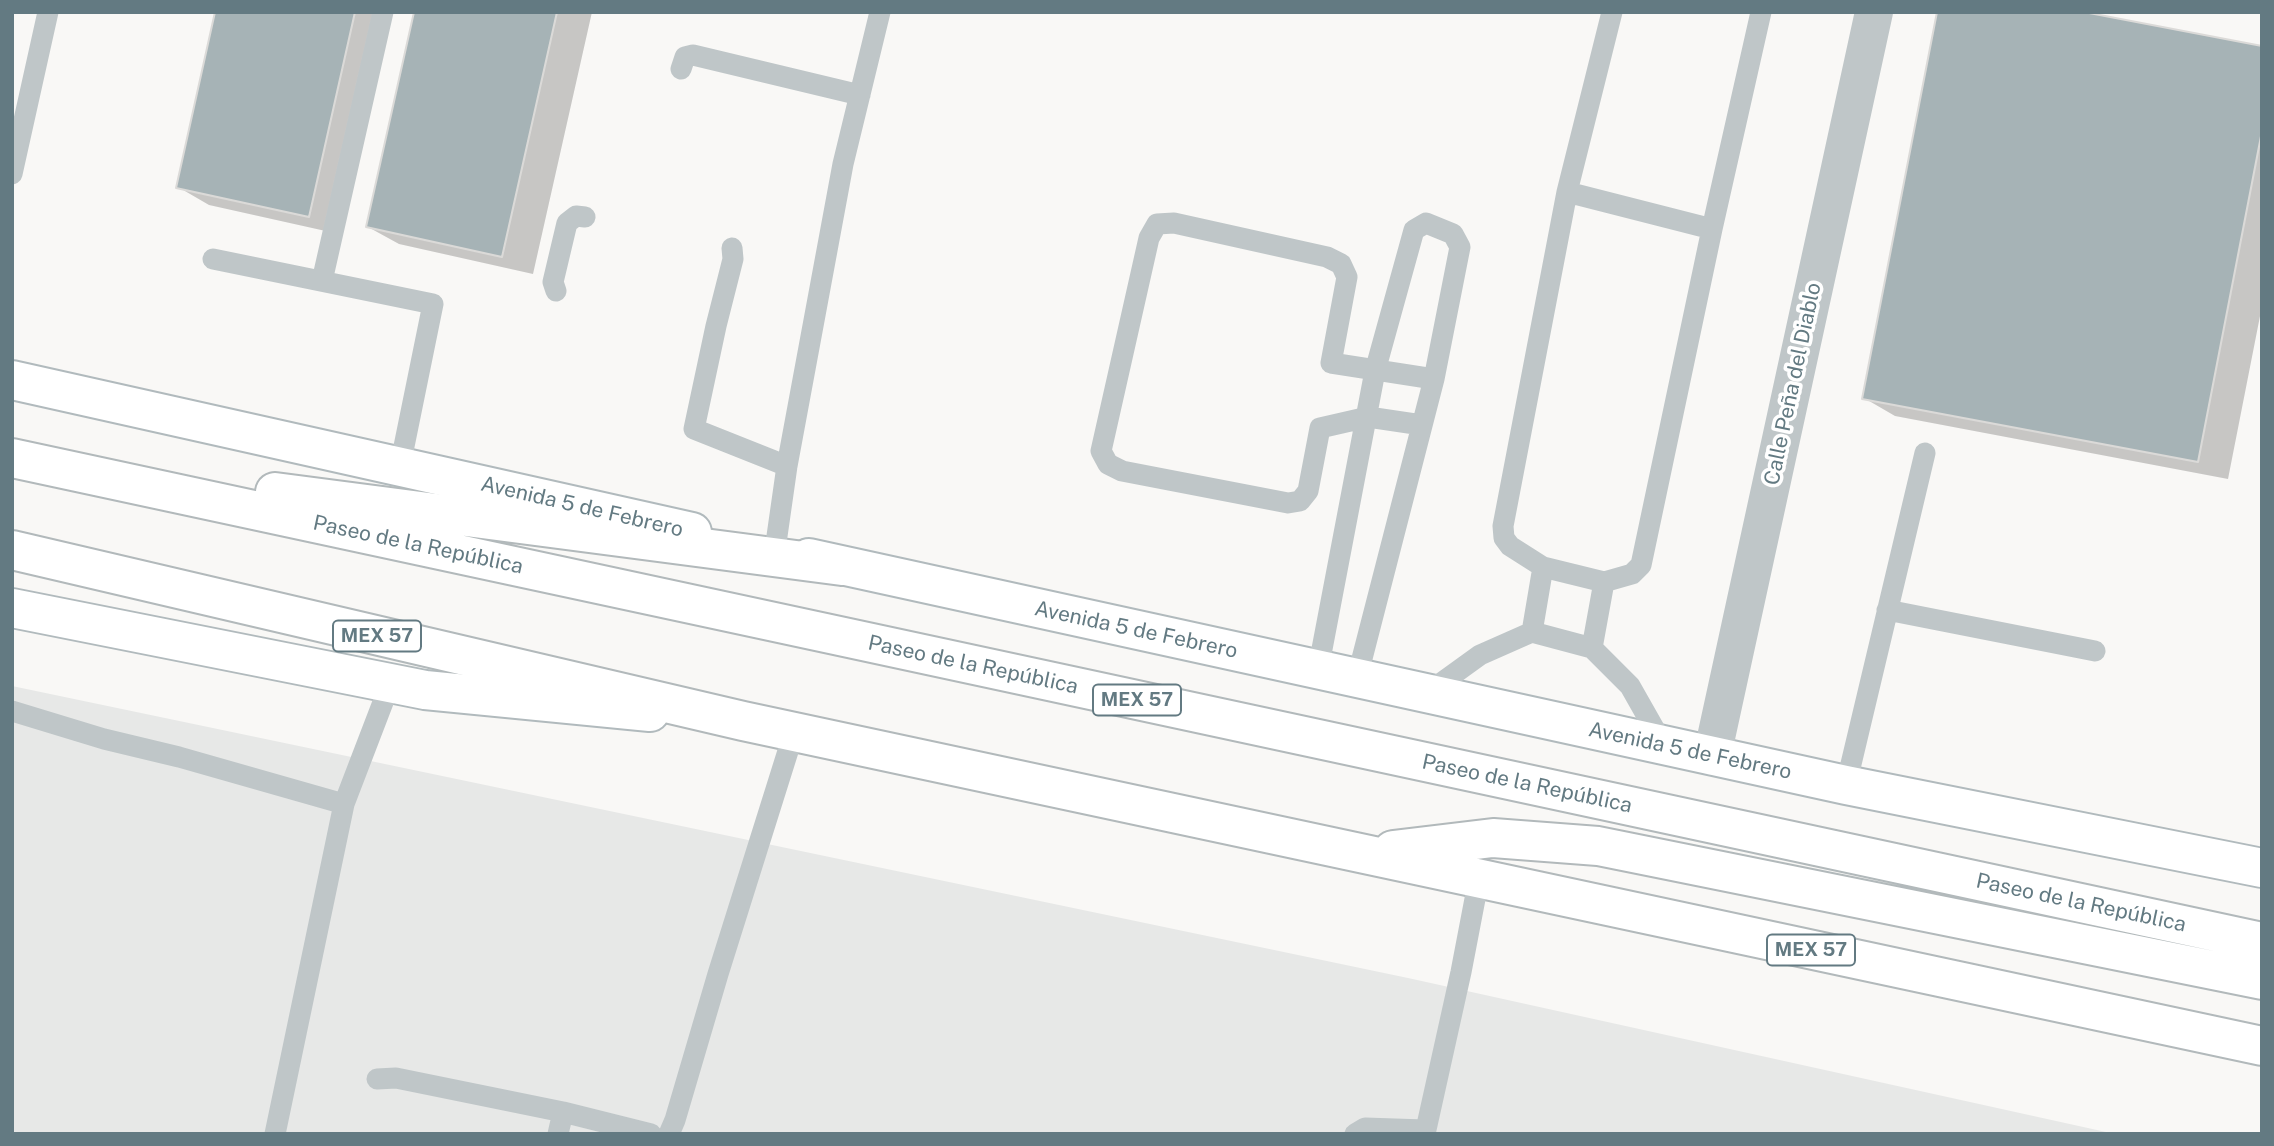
<!DOCTYPE html>
<html>
<head>
<meta charset="utf-8">
<style>
  body { margin:0 }
  #map { position:relative; width:2274px; height:1146px; overflow:hidden; background:#f9f8f6; font-family:"Public Sans",sans-serif }
  canvas { display:block }
  .frame { position:absolute; inset:0; border:14px solid #637a82; pointer-events:none }
</style>
</head>
<body>
<div id="map">
<canvas width="2274" height="1146"></canvas>
<div class="frame"></div>
</div>
<script>
const g = document.querySelector('canvas').getContext('2d');
g.lineJoin = 'round';
function paint(path, color) { g.fillStyle = color; g.fill(path, 'evenodd'); }
const shape = rows => new Path2D(rows.map(r => 'M' + r).join(''));
function strokePath(path, color, width, dash) { g.strokeStyle = color; g.lineWidth = width; g.lineCap = dash ? 'butt' : 'round'; g.setLineDash(dash || []); g.stroke(path); }
function write(font, color, halo, rows, align = 'center') {
  g.font = font + ' "Public Sans",sans-serif'; g.lineWidth = 7; g.setLineDash([]); g.textBaseline = 'middle'; g.strokeStyle = halo; g.fillStyle = color; for (const [text, x, y, turn = 0] of rows) {
    g.save(); g.translate(x, y); g.rotate((+turn || 0) * Math.PI / 180); g.textAlign = isNaN(turn) ? turn : align; if (halo) g.strokeText(text, 0, 0); g.fillText(text, 0, 0); g.restore();
  }
}
paint(shape([
  [12,686,1408,978,2115,1134,12,1134]
]), '#e7e8e7');
paint(shape([
  [217,12,389,12,339,234,209,205,178,187],
  [416,12,592,12,533,274,399,244,368,227],
  [2262,47,2262,306,2228,479,1895,416,1864,398]
]), '#0003');
const building = shape([
  [215,12,355,12,309,217,176,188,215,12],
  [414,12,557,12,502,257,366,227,414,12],
  [1937,12,2084,12,2262,46,2262,131,2198,462,1862,399,1937,12]
]);
paint(building, '#a6b3b6');
strokePath(building, '#dbdad8', 2);
const secondary = shape([
  [12,380,692,532],
  [809,558,1846,785,2262,868],
  [12,608,425,690,650,712]
]);
const trunk = shape([
  [12,458,2262,942],
  [275,492,842,566],
  [12,550,743,721,2262,1046],
  [1393,850,1493,838,1598,846,2262,980]
]);
strokePath(secondary, '#b1babd', 42);
strokePath(trunk, '#b2b9bb', 42);
strokePath(shape([
  [681,69,685,57,693,55,860,95],
  [12,174,48,12],
  [1567,192,1712,229],
  [732,248,733,259,716,326,694,429,787,466],
  [213,259,433,304,400,466],
  [322,281,383,12],
  [556,291,553,282,567,223,576,216,585,217],
  [1422,425,1368,417,1320,428,1308,491,1300,501,1288,503,1122,471,1108,464,1101,451,1149,238,1157,224,1174,223,1327,257,1341,264,1347,277,1331,363,1434,379],
  [775,550,787,466,843,164,880,12],
  [1543,567,1604,582],
  [1887,610,2095,651],
  [1532,632,1543,567,1510,546,1504,538,1503,526,1567,192,1612,12],
  [1592,648,1604,582,1632,574,1641,565,1712,229,1761,12],
  [1318,670,1375,371,1414,230,1426,223,1453,234,1460,247,1434,379,1357,678],
  [1426,694,1480,655,1532,632,1592,648,1630,686,1664,746],
  [12,711,104,739,179,757,344,804,390,684],
  [1846,785,1925,453],
  [377,1079,396,1078,563,1112,651,1134],
  [275,1134,344,804],
  [558,1134,563,1112],
  [669,1134,675,1120,718,974,794,732],
  [1355,1134,1365,1128,1425,1130],
  [1425,1134,1461,972,1479,878]
]), '#bfc6c8', 21);
strokePath(shape([
  [1712,756,1874,12]
]), '#bfc6c8', 38);
strokePath(secondary, '#fff', 38);
strokePath(trunk, '#fff', 38);
for (const [x, y, w] of [
  [377,636,88],
  [1137,700,88],
  [1811,950,88]
]) { const box = new Path2D(); box.roundRect(x - w / 2, y - 15.5, w, 31, 5); g.fillStyle = '#fff'; g.fill(box); strokePath(box, '#637a82', 2); }
write('bold 19px', '#637a82', null, [
  ["MEX 57",377,636],
  ["MEX 57",1137,700],
  ["MEX 57",1811,950]
]);
write('21px', '#637a82', '#fff', [
  ["Calle Peña del Diablo",1793,384,-78],
  ["Avenida 5 de Febrero",582,507,13],
  ["Paseo de la República",418,545,12],
  ["Avenida 5 de Febrero",1136,630,12],
  ["Paseo de la República",973,665,12],
  ["Avenida 5 de Febrero",1690,751,12],
  ["Paseo de la República",1527,784,12],
  ["Paseo de la República",2081,903,12]
]);
</script>
</body>
</html>
